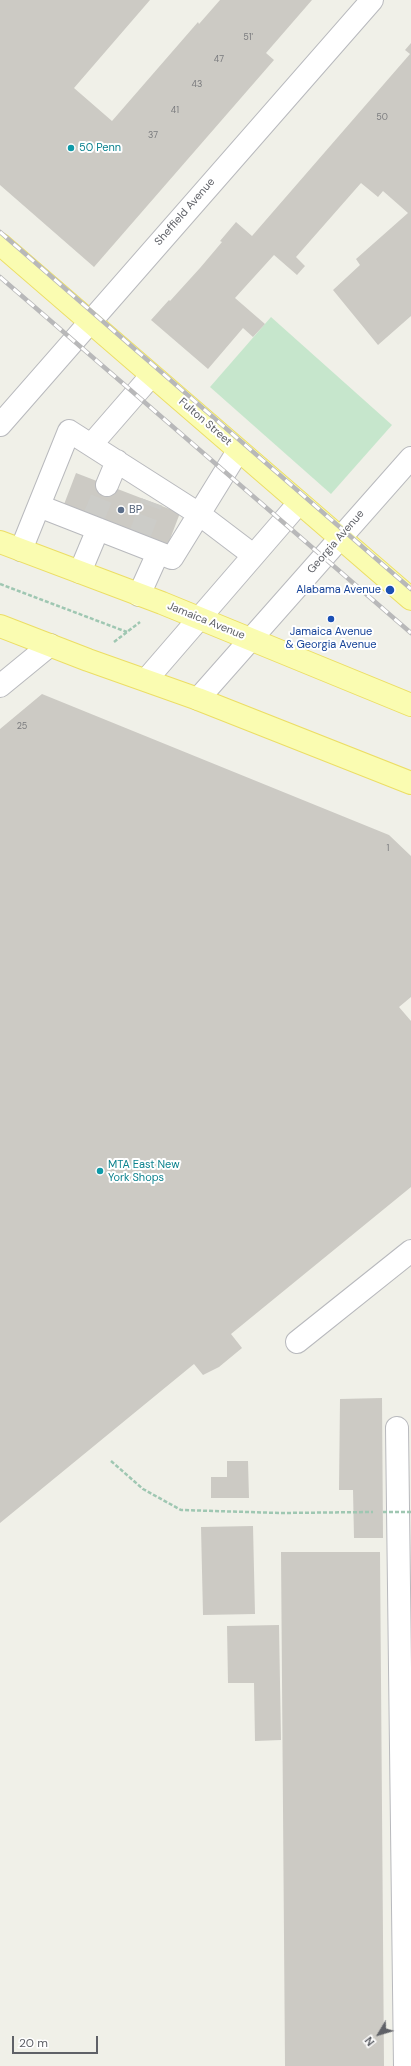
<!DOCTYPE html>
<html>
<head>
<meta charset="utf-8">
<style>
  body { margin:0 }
  #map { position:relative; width:411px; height:2066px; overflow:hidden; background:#f0f0e8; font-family:"DM Sans",sans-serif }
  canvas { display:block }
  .north { position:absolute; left:359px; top:2014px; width:40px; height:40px; -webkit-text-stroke:3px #fff; paint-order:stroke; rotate:232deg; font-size:11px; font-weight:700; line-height:16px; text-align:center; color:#5f6167 }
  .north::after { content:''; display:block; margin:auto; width:14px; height:18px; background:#5f6167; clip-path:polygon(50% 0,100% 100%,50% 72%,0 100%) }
  .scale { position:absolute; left:12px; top:2036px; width:86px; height:18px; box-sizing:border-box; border:2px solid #5f6167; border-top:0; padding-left:5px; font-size:12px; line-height:14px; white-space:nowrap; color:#5f6167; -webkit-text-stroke:3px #fff; paint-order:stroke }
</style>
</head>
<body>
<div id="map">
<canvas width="411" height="2066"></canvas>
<div class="north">N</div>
<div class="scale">20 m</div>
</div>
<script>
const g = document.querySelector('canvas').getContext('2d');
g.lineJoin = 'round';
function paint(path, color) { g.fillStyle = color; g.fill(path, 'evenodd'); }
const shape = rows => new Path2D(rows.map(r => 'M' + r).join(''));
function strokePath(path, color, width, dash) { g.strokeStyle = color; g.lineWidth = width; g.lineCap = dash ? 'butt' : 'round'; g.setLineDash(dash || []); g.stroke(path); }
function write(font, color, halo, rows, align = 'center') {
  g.font = font + ' "DM Sans",sans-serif'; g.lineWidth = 4; g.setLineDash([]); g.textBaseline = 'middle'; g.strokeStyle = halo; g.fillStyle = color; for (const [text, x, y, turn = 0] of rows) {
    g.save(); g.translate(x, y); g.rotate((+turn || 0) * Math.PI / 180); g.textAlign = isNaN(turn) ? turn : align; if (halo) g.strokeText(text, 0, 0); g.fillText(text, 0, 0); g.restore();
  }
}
paint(shape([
  [271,317,392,425,331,494,210,387]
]), '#c6e6cc');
paint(shape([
  [0,0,150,0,74,88,112,121,198,22,199,24,220,0,312,0,266,53,274,60,94,267,0,185],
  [411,43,411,316,378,345,333,290,360,265,356,259,408,213,383,191,378,197,361,183,296,257,305,266,297,275,274,255,235,298,265,324,253,337,243,328,208,369,151,320,169,300,170,301,200,268,222,242,220,241,236,222,252,236,410,54,405,50],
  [76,473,180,513,167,547,63,507],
  [42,694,389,835,411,856,411,997,399,1007,411,1021,411,1187,231,1334,242,1348,219,1367,203,1375,194,1364,0,1523,0,729],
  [382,1398,383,1538,354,1538,353,1490,339,1490,340,1399],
  [227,1461,248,1461,249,1498,211,1498,211,1477,227,1477],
  [253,1526,255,1614,203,1615,201,1527],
  [281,1552,380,1552,384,2066,285,2066],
  [279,1625,281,1740,255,1741,254,1683,228,1683,227,1626]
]), '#cccac4');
strokePath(shape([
  [93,519,107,485],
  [139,537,152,502]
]), '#ccccc8', 22, [22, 11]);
const minor = shape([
  [0,425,372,0],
  [91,445,151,376],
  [107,485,117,461],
  [39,506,172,558,238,451],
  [21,550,69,431,199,514,253,555],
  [80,572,98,529],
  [139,595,158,553],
  [146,680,299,503],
  [0,686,50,645],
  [198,699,411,458],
  [297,1342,411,1251],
  [397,1428,405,2066]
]);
const major = shape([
  [0,244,411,599],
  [0,542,162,603,411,705],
  [0,626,88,660,198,699,411,783]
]);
strokePath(minor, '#b8b9bd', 24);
strokePath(major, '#ecde65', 24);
strokePath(shape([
  [0,584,127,632],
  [114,642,140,622],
  [111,1461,143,1489,181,1510,281,1513,373,1512]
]), '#9fc7b2', 2.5, [4, 2]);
strokePath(minor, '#fff', 22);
strokePath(major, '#fafcb1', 22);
const rail = shape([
  [0,232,411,589],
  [0,277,411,633]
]);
strokePath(rail, '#b8b8b9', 4.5);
strokePath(rail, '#fff', 3, [9]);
strokePath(shape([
  [383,1512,411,1512]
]), '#9fc7b2', 2.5, [4, 2]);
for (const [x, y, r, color] of [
  [71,148,4,"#0f9aa8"],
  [121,510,4,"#5c6f8a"],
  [390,590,5,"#1a4fb4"],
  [331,619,4,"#1a4fb4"],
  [100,1171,4,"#0f9aa8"]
]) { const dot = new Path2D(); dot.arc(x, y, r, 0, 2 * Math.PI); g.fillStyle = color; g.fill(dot); strokePath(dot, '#fff', 1.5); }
write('9px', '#7a7b7e', null, [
  ["51'",248,38],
  ["47",219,60],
  ["43",197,85],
  ["41",175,111],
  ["50",382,118],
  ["37",153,136],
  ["25",22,727],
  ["1",388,849]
]);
write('11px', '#0d838f', '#fff', [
  ["50 Penn",79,148],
  ["MTA East New",108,1165],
  ["York Shops",108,1178]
], 'left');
write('11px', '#5f6167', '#fff', [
  ["Sheffield Avenue",185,212,-49],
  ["Fulton Street",205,422,41],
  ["Georgia Avenue",336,542,-49],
  ["Jamaica Avenue",206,621,22]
]);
write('11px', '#4e5e75', '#fff', [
  ["BP",129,510]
], 'left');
write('11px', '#164399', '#fff', [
  ["Alabama Avenue",381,590],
  ["Jamaica Avenue",331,632,"center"],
  ["& Georgia Avenue",331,645,"center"]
], 'right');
</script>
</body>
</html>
